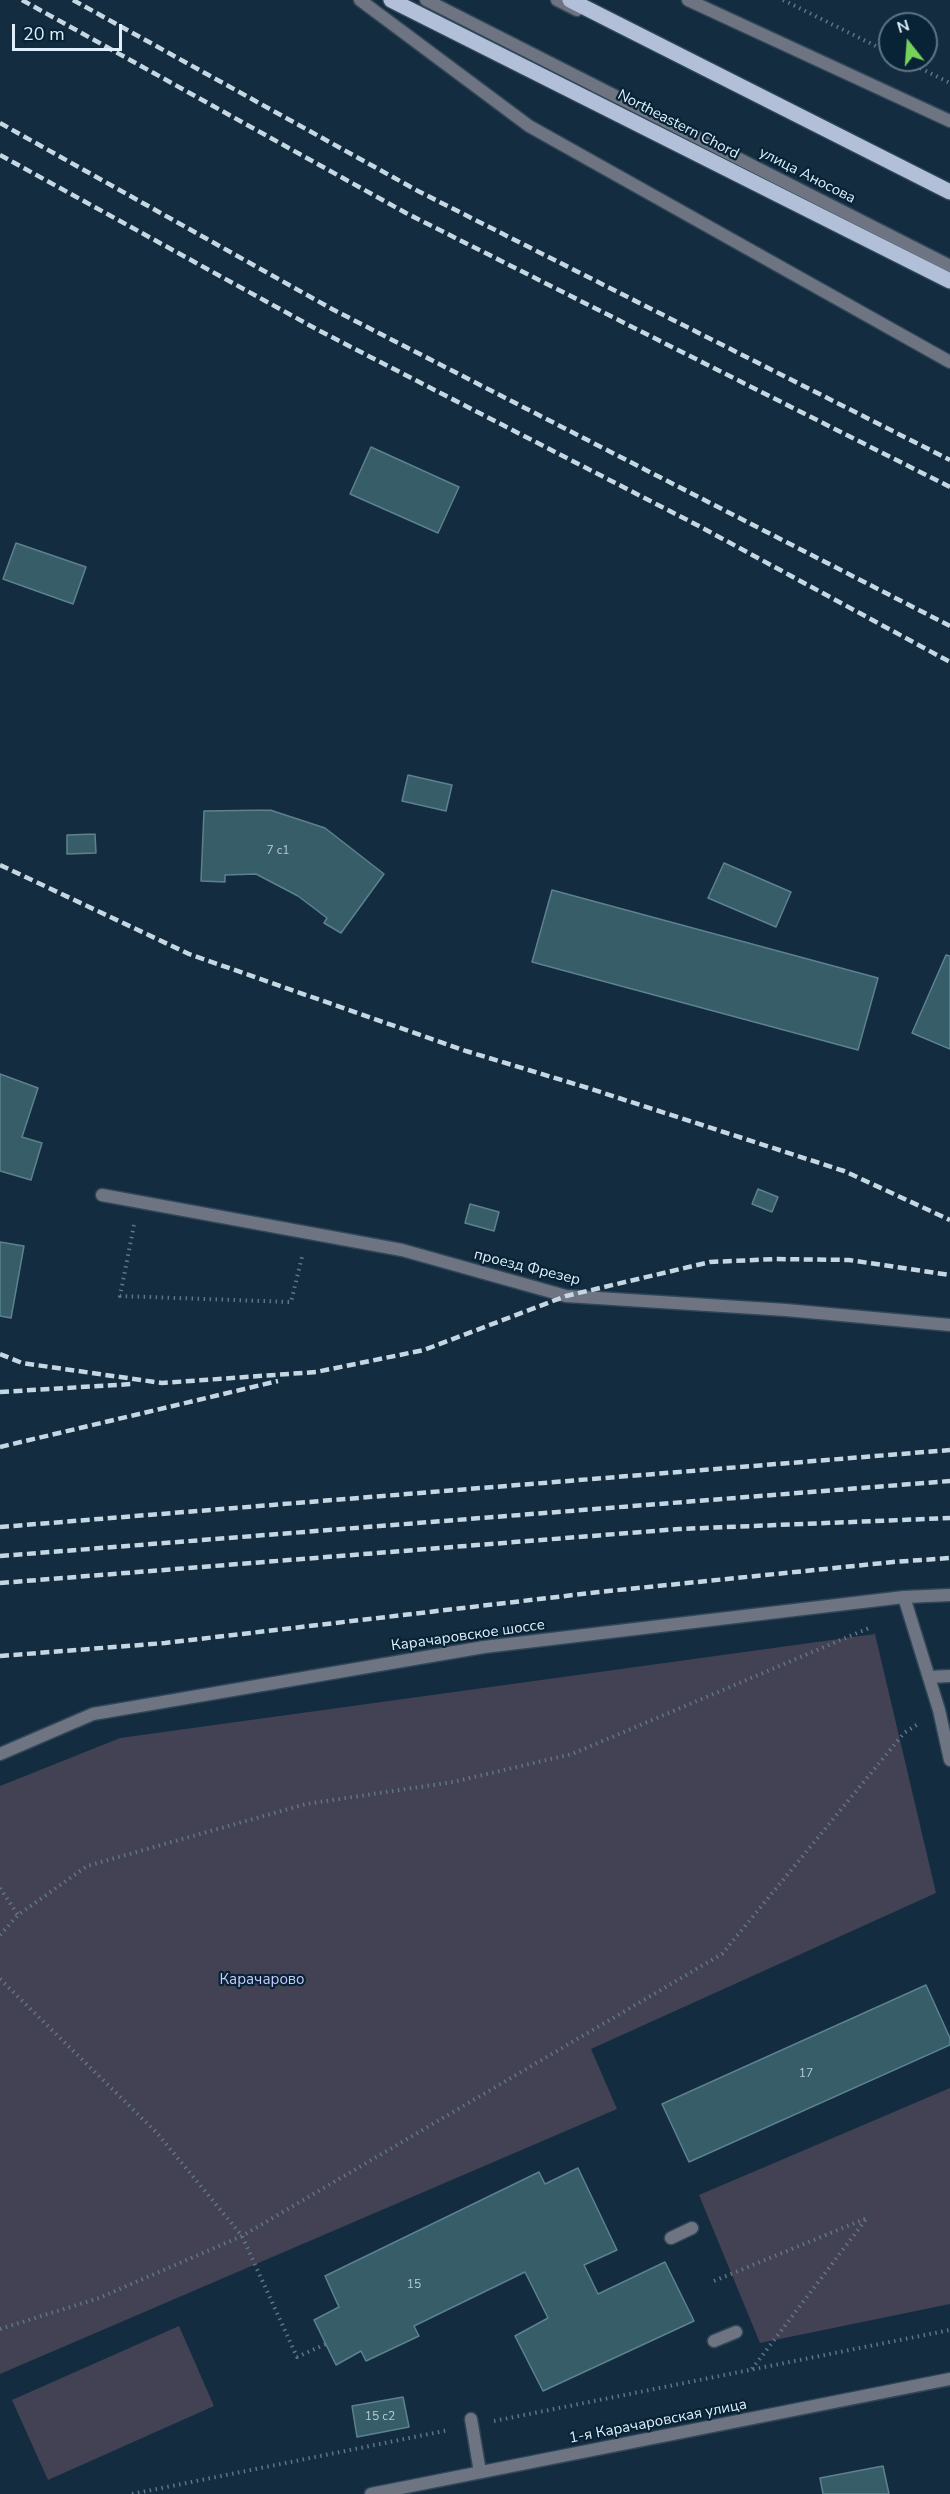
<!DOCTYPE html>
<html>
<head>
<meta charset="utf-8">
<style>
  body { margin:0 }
  #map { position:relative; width:950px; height:2494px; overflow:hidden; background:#132c3f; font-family:"Nunito Sans",sans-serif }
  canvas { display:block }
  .north { position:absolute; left:878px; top:12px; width:60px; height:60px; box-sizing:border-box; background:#082335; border:2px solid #5e7585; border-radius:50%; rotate:343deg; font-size:16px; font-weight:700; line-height:24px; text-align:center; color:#e0effc }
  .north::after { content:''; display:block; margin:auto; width:21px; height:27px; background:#76d25a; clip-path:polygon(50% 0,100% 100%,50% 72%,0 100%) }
  .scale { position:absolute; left:12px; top:24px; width:110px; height:27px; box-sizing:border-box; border:3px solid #e0effc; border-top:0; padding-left:8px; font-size:18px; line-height:21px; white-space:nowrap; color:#e0effc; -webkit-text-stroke:4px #082335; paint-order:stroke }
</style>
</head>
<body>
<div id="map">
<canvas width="950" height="2494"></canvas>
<div class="north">N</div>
<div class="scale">20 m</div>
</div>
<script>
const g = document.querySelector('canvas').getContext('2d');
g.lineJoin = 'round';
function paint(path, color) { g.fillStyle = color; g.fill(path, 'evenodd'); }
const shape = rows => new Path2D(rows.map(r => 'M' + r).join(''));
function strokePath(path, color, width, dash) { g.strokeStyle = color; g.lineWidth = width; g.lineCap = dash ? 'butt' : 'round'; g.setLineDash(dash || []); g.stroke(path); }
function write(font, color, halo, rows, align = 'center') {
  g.font = font + ' "Nunito Sans",sans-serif'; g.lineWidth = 4.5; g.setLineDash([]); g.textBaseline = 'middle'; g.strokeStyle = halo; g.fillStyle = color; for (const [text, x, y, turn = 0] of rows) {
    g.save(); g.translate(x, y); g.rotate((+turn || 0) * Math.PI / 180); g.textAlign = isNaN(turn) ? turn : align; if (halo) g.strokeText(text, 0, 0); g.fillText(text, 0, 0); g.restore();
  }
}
paint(shape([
  [875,1634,936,1893,591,2049,617,2109,0,2374,0,1786,120,1738],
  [950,2088,950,2304,760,2343,699,2195],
  [179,2326,214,2406,48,2480,12,2400]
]), '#424254');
const building = shape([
  [371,447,459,487,438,533,350,494,371,447],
  [16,543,86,567,73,604,3,579,16,543],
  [408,775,452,785,446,811,402,801,408,775],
  [270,810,325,828,384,874,341,933,324,923,327,918,298,896,256,874,225,875,225,882,201,881,204,811,270,810],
  [95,834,96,853,67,854,67,835,95,834],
  [724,863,791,892,776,927,708,898,724,863],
  [552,890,878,978,858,1050,532,962,552,890],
  [946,955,950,956,950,1049,912,1033,946,955],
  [0,1074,38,1088,22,1137,42,1143,31,1180,0,1171,0,1074],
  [758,1189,778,1197,772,1212,752,1204,758,1189],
  [470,1204,499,1212,494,1231,465,1223,470,1204],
  [0,1242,24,1246,11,1318,0,1316,0,1242],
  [926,1985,950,2038,950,2045,689,2162,662,2104,926,1985],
  [578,2168,617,2250,584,2265,598,2294,665,2262,694,2321,543,2391,515,2336,548,2318,525,2272,414,2326,419,2336,366,2361,361,2351,336,2365,314,2320,339,2307,325,2276,539,2172,545,2184,578,2168],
  [403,2397,409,2427,357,2437,352,2406,403,2397],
  [883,2466,889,2494,823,2494,820,2478,883,2466]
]);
paint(building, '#375d69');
strokePath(building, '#5c8290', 1.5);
const service = shape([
  [929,1677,950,1676],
  [671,2238,692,2228],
  [714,2341,736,2332],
  [471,2419,480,2472]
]);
const minor = shape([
  [102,1195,402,1250,566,1296,786,1310,950,1325],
  [904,1597,939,1710,950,1760],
  [0,1754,93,1714,484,1647,904,1597,950,1595],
  [371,2494,950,2379]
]);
const tertiary = shape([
  [360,0,529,126,950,362],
  [426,0,950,266],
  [557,0,577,10],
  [688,0,950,121]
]);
const primary = shape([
  [391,0,950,281],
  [570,0,950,192]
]);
strokePath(service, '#304759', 15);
strokePath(minor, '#304759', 15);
strokePath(tertiary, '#304759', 15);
strokePath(primary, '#304759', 18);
strokePath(shape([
  [783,0,890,53],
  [904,60,950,83],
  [134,1225,120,1296,291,1302,302,1257],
  [0,1888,18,1915],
  [0,1935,18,1915,87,1866,306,1804,453,1782,572,1754,869,1628],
  [0,1979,157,2133,242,2236,297,2357,326,2344],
  [714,2281,867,2218,752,2369],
  [0,2329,99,2298,242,2236,722,1954,904,1733,918,1724],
  [494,2421,950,2330],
  [132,2494,449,2430]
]), '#607586', 4, [1.5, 4.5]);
strokePath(service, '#6e7481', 12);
strokePath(minor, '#6e7481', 12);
strokePath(tertiary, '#6e7481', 12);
strokePath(primary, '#b1bfd9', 15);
strokePath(shape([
  [22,0,406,213,950,487],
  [73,0,418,191,950,460],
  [0,123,332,309,950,626],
  [0,155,320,331,697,525,950,662],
  [0,865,189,954,466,1051,588,1088,844,1171,950,1220],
  [0,1354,22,1363,162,1383,316,1372,424,1350,566,1296,710,1262,776,1259,849,1260,950,1275],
  [0,1392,132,1384],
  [0,1447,278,1381],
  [0,1527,950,1450],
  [0,1556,950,1481],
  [0,1583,679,1529,950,1518],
  [0,1656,165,1643,599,1592,893,1562,950,1558]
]), '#c6d7e4', 4.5, [9, 4.5]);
write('12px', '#b6cad7', null, [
  ["7 c1",278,851],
  ["17",806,2074],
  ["15",414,2285],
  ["15 с2",380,2417]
]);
write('15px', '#e0effc', '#082335', [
  ["Northeastern Chord",678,125,27],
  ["улица Аносова",807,176,27],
  ["проезд Фрезер",527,1268,14],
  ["Карачаровское шоссе",468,1636,-8],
  ["1-я Карачаровская улица",658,2422,-11]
]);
write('15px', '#c8c8fc', '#082335', [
  ["Карачарово",262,1980]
]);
</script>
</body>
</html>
